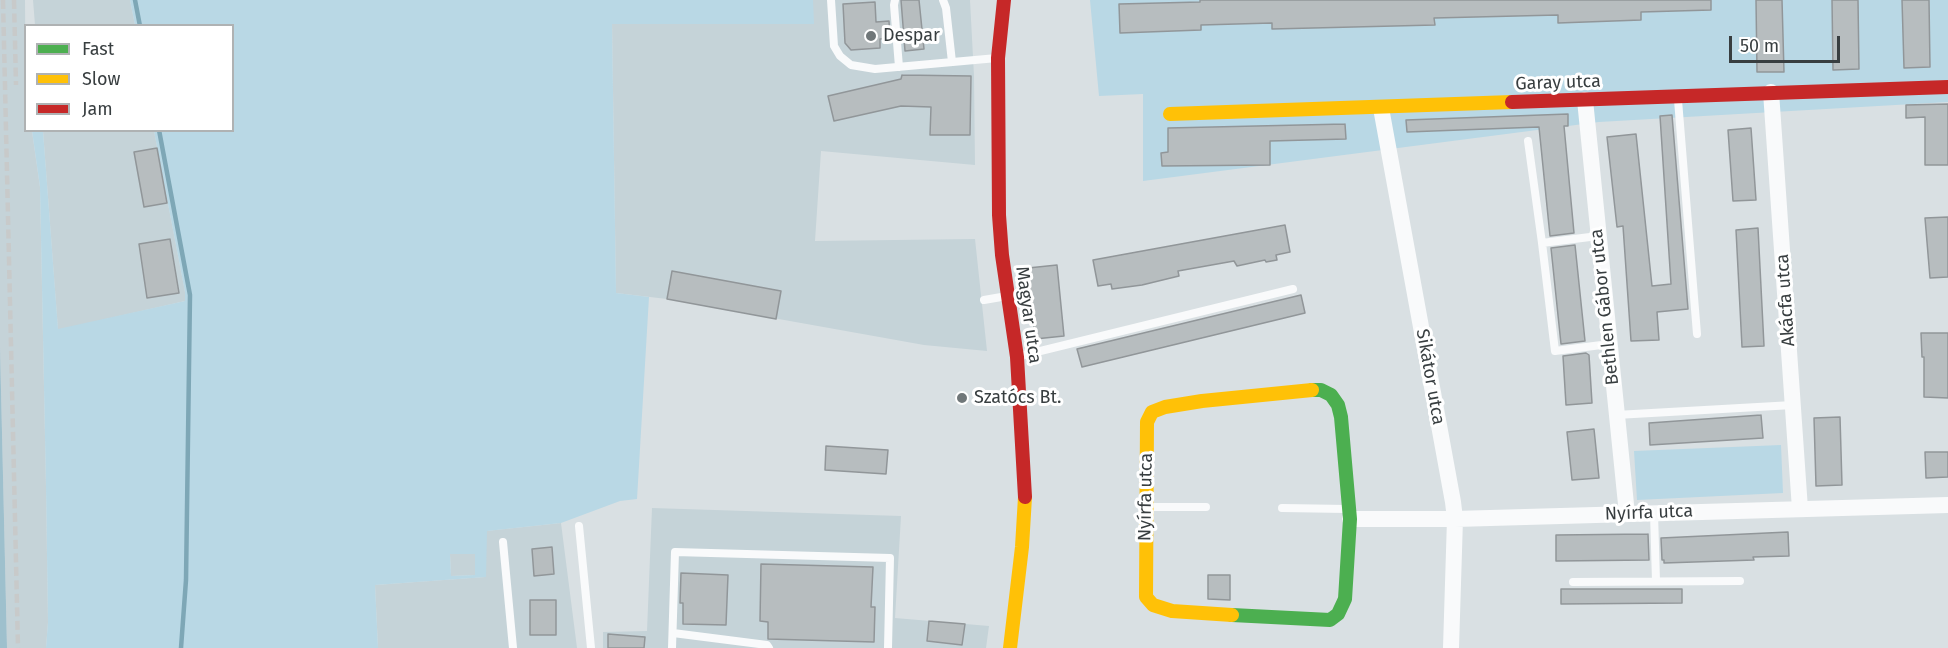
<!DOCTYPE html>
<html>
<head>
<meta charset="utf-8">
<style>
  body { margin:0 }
  #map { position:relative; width:1948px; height:648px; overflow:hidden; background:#d9e0e3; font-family:"Fira Sans",sans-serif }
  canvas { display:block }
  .legend { position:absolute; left:24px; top:24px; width:210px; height:108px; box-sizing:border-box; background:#fff; border:2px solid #afb2b3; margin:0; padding:8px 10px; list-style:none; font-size:18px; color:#383e40 }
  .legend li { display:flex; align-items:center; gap:12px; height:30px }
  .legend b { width:30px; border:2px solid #afb2b3 }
  .scale { position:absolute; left:1729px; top:36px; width:111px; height:27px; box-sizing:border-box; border:3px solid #383e40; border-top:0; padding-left:8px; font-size:18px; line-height:21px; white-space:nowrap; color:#383e40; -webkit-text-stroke:4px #fff; paint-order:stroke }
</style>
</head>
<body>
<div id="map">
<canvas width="1948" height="648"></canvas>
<ul class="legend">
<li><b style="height:8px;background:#4caf50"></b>Fast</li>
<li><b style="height:8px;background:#ffc107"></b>Slow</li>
<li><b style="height:8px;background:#c62828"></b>Jam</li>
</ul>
<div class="scale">50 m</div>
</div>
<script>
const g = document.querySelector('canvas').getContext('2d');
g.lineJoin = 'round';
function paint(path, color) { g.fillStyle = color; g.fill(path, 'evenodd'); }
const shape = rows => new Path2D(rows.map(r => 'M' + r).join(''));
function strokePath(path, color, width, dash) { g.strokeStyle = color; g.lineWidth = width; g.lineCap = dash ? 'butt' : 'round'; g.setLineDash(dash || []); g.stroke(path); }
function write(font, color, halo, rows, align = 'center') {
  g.font = font + ' "Fira Sans",sans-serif'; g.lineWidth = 6; g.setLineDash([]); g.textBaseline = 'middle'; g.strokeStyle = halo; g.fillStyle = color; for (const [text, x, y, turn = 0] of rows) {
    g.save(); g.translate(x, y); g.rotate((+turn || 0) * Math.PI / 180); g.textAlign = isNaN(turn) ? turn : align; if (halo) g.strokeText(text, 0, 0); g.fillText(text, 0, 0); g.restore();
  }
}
paint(shape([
  [0,0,25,0,26,130,32,131,40,187,46,487,48,622,46,648,7,648,0,347],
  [33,0,130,0,135,25,35,25],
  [813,0,970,0,974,76,975,165,821,151,815,241,975,239,987,351,924,345,667,299,616,293,612,23,813,24],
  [43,131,154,131,185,292,185,301,58,330],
  [652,508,901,516,895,618,989,626,986,648,603,648,603,632,647,631],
  [561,523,577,648,378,648,375,585,485,577,486,531],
  [450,554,475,554,475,575,451,576]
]), '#c5d3d8');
paint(shape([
  [130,0,813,0,814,24,612,24,616,293,649,297,637,499,620,501,561,523,487,531,486,577,375,585,378,648,46,648,48,622,46,487,40,187,32,131,43,131,58,329,185,301,185,292,154,131,232,130,232,26,135,25],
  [450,554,475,554,475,575,451,576],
  [1090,0,1948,0,1948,102,1599,122,1143,181,1143,94,1099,96],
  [1781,445,1783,493,1637,500,1634,451]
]), '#b9d8e5');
paint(shape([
  [0,347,7,648,0,648]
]), '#9ec0cd');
strokePath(shape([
  [135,0,140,26],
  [159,130,190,295,186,580,181,648]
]), '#7ea7b6', 4.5);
const building = shape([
  [901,0,919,0,924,49,905,51,901,0],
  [1200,0,1711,0,1711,10,1641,12,1641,20,1558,23,1558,15,1434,18,1435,25,1272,29,1272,23,1201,25,1201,30,1120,33,1119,4,1200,2,1200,0],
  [1756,0,1782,0,1784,72,1757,72,1756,0],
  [1832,0,1858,0,1859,69,1833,70,1832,0],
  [1902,0,1929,0,1930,67,1904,68,1902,0],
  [875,2,876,22,889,21,890,38,880,39,880,48,851,50,845,43,843,4,875,2],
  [902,75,971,76,970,135,930,135,931,107,901,106,834,121,828,96,901,79,902,75],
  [1948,104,1948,165,1925,165,1925,117,1906,118,1906,105,1948,104],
  [1568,114,1568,126,1564,126,1574,233,1550,236,1539,127,1407,132,1406,120,1568,114],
  [1672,115,1688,309,1657,312,1659,340,1631,341,1623,226,1617,227,1607,137,1636,134,1652,286,1671,284,1660,116,1672,115],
  [1345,124,1346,139,1270,141,1270,165,1162,166,1161,153,1168,152,1168,128,1345,124],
  [1751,128,1756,200,1733,201,1728,130,1751,128],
  [157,148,167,203,144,207,134,152,157,148],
  [1948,217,1948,277,1930,278,1925,218,1948,217],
  [1285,225,1290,252,1276,255,1277,260,1266,262,1265,260,1237,266,1234,261,1178,271,1179,276,1142,285,1112,289,1111,284,1098,286,1093,260,1285,225],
  [1758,228,1764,346,1742,347,1736,230,1758,228],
  [170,239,179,293,147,298,139,244,170,239],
  [1575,245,1585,341,1561,344,1551,248,1575,245],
  [1057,265,1064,336,1035,339,1028,268,1057,265],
  [672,271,781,291,776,319,667,299,672,271],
  [1301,295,1305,313,1082,367,1077,349,1301,295],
  [1921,333,1948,333,1948,398,1924,397,1924,357,1922,357,1921,333],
  [1586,353,1589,355,1592,403,1566,405,1563,356,1586,353],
  [1761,415,1763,438,1650,445,1649,423,1761,415],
  [1840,417,1842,485,1816,486,1814,418,1840,417],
  [1594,429,1599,478,1572,480,1567,432,1594,429],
  [826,446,888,450,886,474,825,470,826,446],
  [1925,452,1948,452,1948,477,1926,478,1925,452],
  [1788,532,1789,556,1753,557,1754,560,1664,563,1664,560,1662,560,1661,538,1788,532],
  [1648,534,1649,560,1556,561,1556,535,1648,534],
  [552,547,554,574,534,576,532,549,552,547],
  [761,564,873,567,871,607,875,607,874,642,768,639,768,622,760,621,761,564],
  [681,573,728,575,726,625,683,624,683,603,680,603,681,573],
  [1208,575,1230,575,1230,600,1208,599,1208,575],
  [1561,589,1682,589,1682,603,1561,604,1561,589],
  [530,600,556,600,556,635,530,635,530,600],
  [929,621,965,624,962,645,927,641,929,621],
  [608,634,645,637,644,648,608,648,608,634]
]);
paint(building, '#b7bdbf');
strokePath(building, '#919699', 1.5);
strokePath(shape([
  [831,0,834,46,840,56,851,65,875,69,997,58],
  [895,0,894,5,899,67],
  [943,0,946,8,952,62],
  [1678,100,1697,334],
  [1528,141,1542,243,1598,236],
  [1542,243,1555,351,1609,344],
  [984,300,1007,296],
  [1020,356,1293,289],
  [1616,415,1793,405],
  [1149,507,1206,507],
  [1282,508,1347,509],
  [1654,513,1656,581],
  [579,526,591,648],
  [503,542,513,648],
  [1573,582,1740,581],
  [673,633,767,645,769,648],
  [672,648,675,552,890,558,888,648]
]), '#f9fafb', 8);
strokePath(shape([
  [1771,92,1800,509],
  [1585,100,1627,514],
  [1381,108,1453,502,1455,519,1451,648],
  [1350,519,1455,519,1948,505]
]), '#f9fafb', 16);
strokePath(shape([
  [1232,615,1330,620,1338,614,1345,599,1350,519,1341,417,1338,405,1331,395,1321,390,1312,390]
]), '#4caf50', 14);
strokePath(shape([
  [1170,114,1512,102],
  [1232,615,1172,611,1153,605,1146,597,1147,422,1152,412,1165,407,1202,401,1312,390],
  [1010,648,1022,547,1025,497]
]), '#ffc107', 14);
strokePath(shape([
  [1004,0,998,58,999,215,1002,255,1017,357,1025,497],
  [1512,102,1948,87]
]), '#c62828', 14);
strokePath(shape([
  [3,0,18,648],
  [14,0,16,85]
]), '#c8caca', 4.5, [9, 4.5]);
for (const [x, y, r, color] of [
  [871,36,6,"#707779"],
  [962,398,6,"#707779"]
]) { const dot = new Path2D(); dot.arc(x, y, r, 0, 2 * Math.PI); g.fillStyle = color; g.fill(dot); strokePath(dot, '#fff', 2); }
write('18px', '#383e40', '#fff', [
  ["Despar",883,36],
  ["Szatócs Bt.",974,398]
], 'left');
write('18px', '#383e40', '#fff', [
  ["Garay utca",1558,83,-2],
  ["Akácfa utca",1786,300,-94],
  ["Bethlen Gábor utca",1605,307,-96],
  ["Magyar utca",1028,315,82],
  ["Sikátor utca",1430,377,80],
  ["Nyírfa utca",1146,497,-89],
  ["Nyírfa utca",1649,513,-2]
]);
</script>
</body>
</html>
